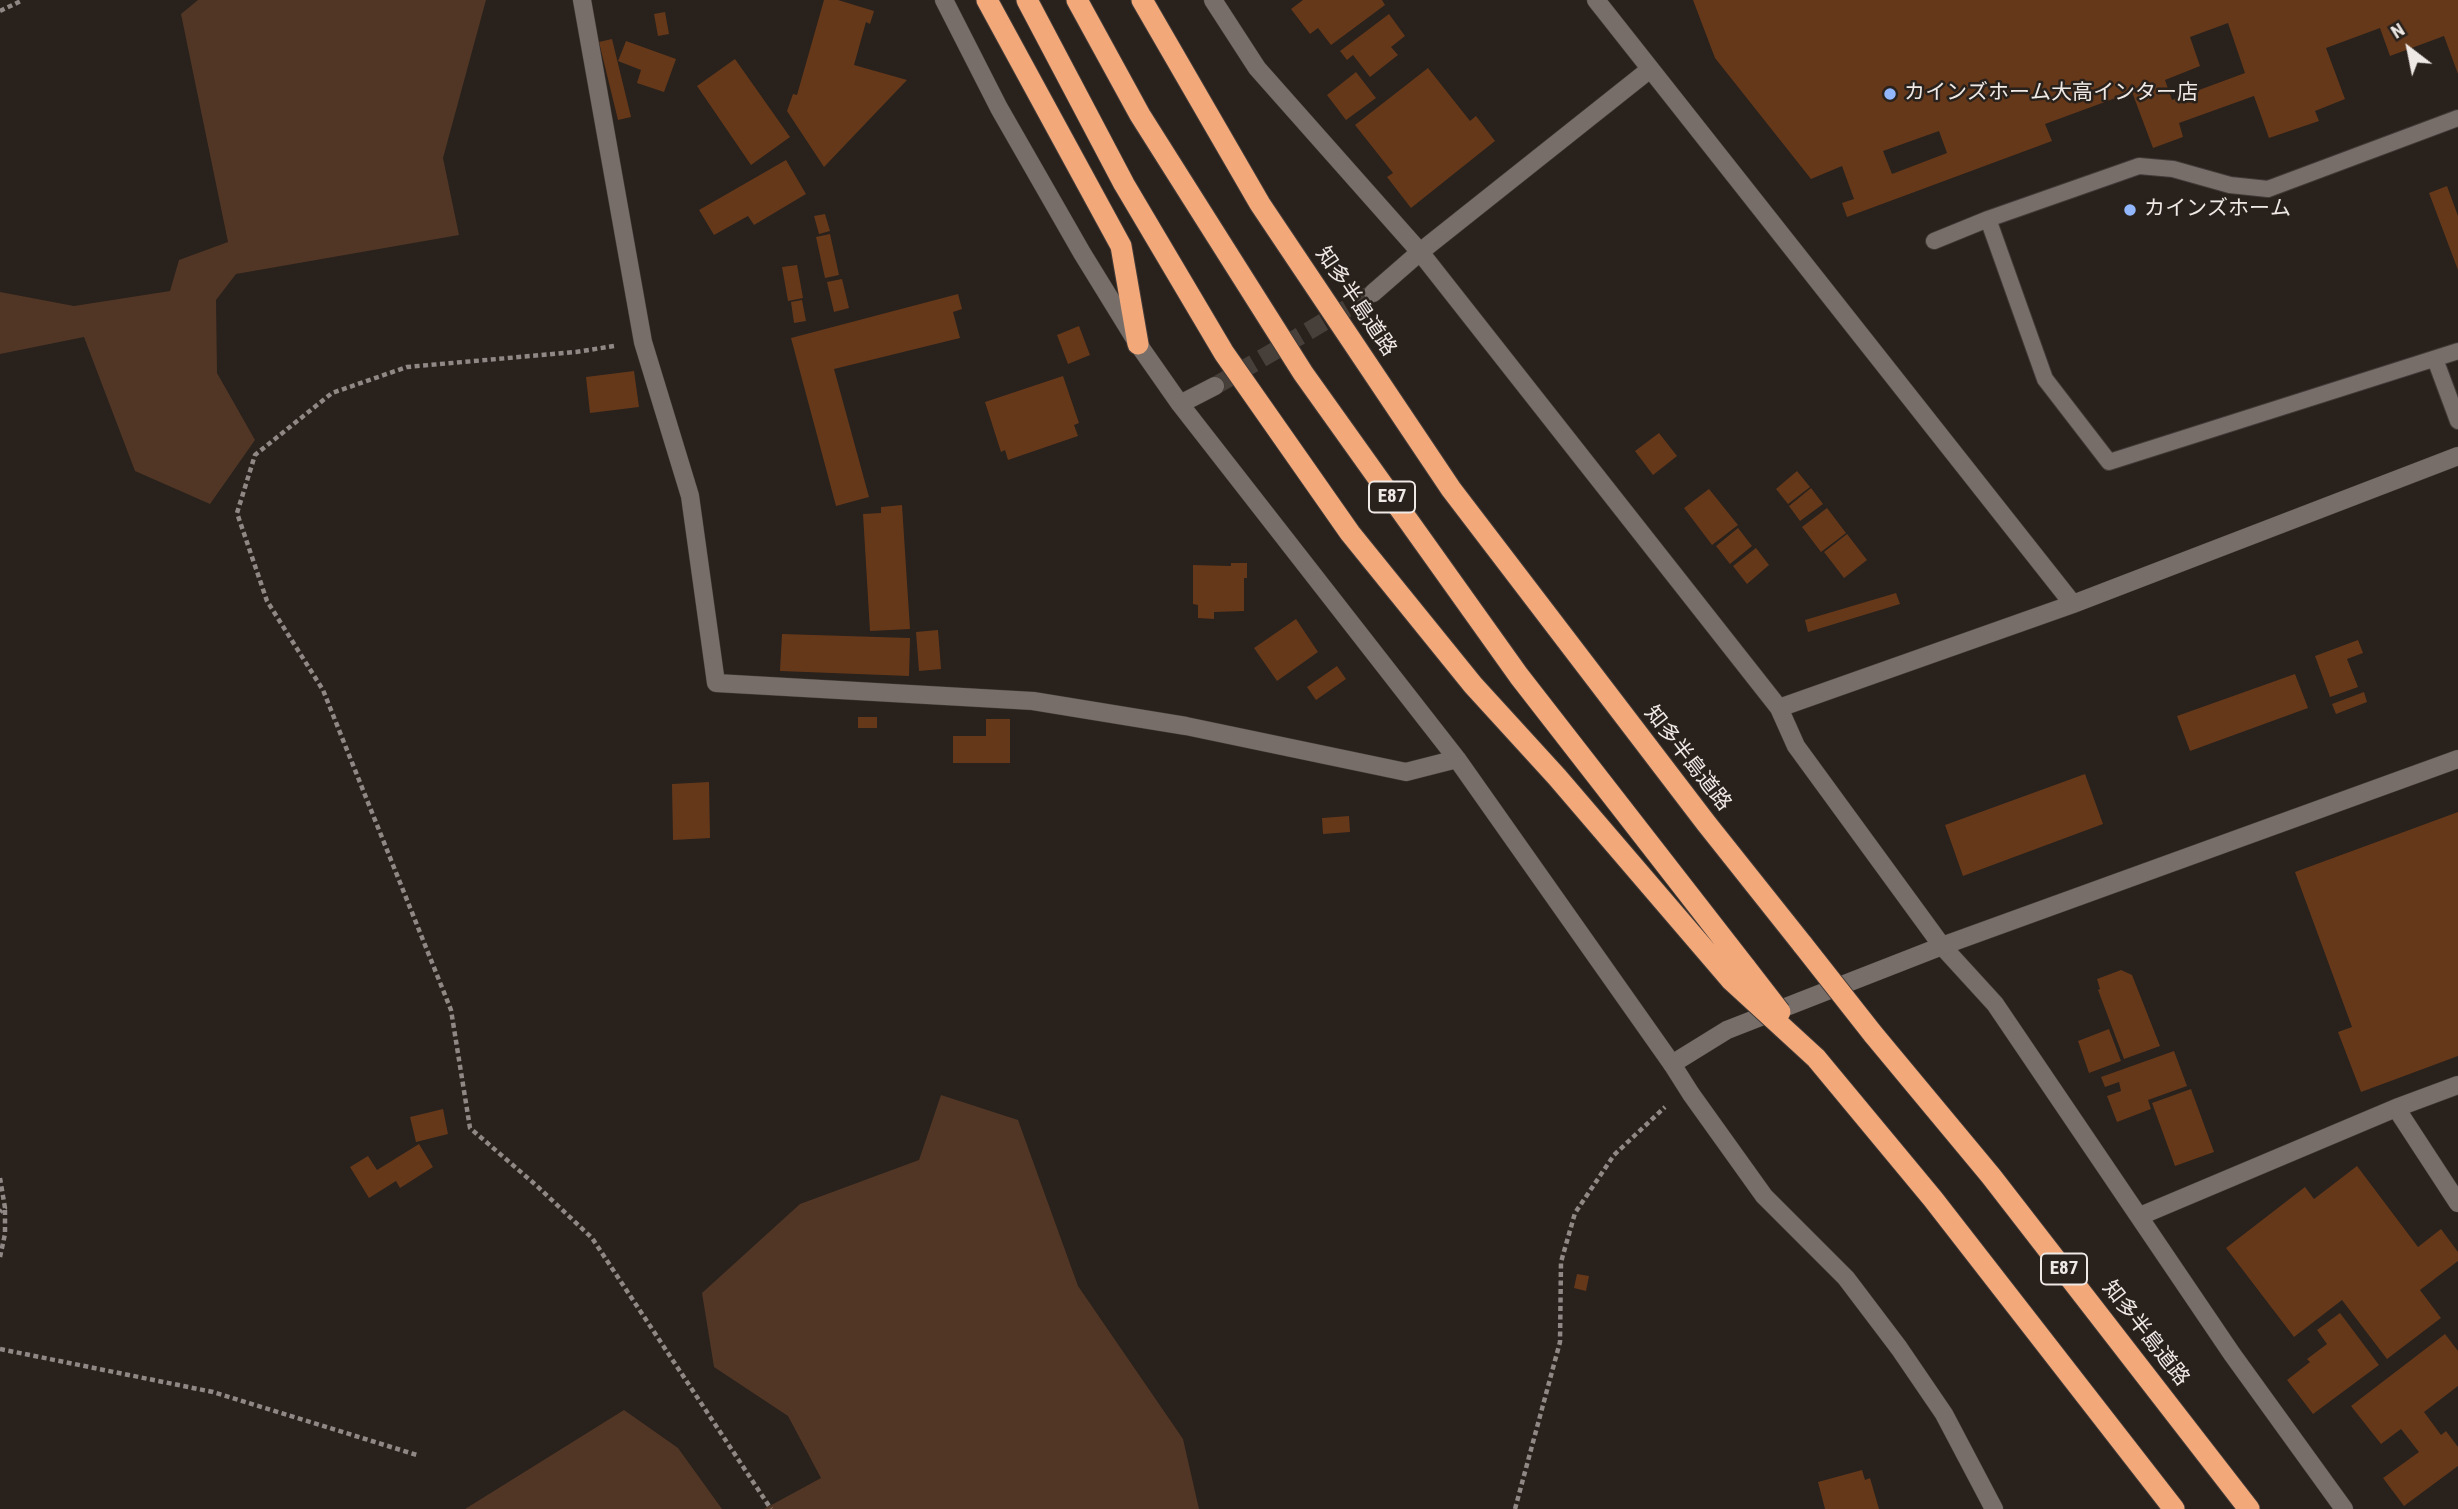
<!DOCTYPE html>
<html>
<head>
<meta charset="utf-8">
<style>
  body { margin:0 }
  #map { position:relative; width:2458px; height:1509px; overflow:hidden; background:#28211c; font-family:"Roboto Condensed",sans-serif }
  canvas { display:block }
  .north { position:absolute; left:2374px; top:14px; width:70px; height:70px; -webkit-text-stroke:5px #28211c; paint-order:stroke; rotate:328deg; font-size:19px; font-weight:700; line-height:28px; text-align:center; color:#efe9e6 }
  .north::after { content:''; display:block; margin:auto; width:24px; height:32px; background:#efe9e6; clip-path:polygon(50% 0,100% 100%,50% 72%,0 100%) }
</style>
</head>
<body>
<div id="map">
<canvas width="2458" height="1509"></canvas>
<div class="north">N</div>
</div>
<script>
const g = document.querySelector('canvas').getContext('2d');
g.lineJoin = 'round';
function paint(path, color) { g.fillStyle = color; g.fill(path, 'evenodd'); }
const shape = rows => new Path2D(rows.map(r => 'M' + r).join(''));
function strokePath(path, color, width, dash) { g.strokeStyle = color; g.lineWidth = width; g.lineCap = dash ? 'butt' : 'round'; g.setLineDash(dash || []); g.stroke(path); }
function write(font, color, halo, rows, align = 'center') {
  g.font = font + ' "Roboto Condensed","Noto Sans JP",sans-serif'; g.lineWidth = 5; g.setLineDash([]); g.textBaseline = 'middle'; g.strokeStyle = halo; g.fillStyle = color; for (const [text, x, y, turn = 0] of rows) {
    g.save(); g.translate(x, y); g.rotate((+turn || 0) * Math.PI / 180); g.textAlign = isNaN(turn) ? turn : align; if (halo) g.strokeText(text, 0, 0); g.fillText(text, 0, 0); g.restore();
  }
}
paint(shape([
  [198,0,486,0,443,158,459,235,236,274,216,300,217,373,255,440,210,504,135,471,84,337,0,354,0,292,74,306,170,291,179,260,228,242,181,14],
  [941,1095,1018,1120,1078,1286,1183,1439,1199,1509,764,1509,821,1478,788,1416,714,1367,702,1293,800,1204,919,1160],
  [624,1410,678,1448,722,1509,465,1509]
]), '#513625');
paint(shape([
  [824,0,838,0,874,11,870,24,866,22,854,65,907,80,824,167,787,111,793,94,797,95],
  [1303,0,1382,0,1385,5,1331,45,1318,28,1310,34,1291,9],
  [1693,0,2458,0,2458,74,2444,36,2390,56,2380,28,2326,48,2345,99,2315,111,2319,121,2269,138,2254,96,2179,123,2183,137,2153,148,2132,92,2045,124,2052,141,1847,217,1842,203,1854,199,1842,166,1811,179,1715,58],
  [2228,23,2245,73,2172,100,2165,80,2200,66,2190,37],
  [1939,131,1947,153,1892,174,1883,151],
  [665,12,669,34,658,36,654,14],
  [1389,14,1405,36,1391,47,1398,55,1370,77,1353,55,1347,60,1340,51],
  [612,39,631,117,618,120,599,42],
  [626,41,676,59,664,92,637,83,641,70,618,61],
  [735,59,790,137,751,165,697,86],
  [1428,68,1470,121,1476,116,1495,141,1411,208,1387,177,1393,173,1355,125],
  [1356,72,1376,98,1346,120,1327,95],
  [786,160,806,194,754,225,748,216,714,235,699,210],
  [2447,186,2458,216,2458,270,2429,193],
  [825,214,830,231,819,234,814,216],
  [830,234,839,275,825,278,816,237],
  [797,265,803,298,788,301,782,267],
  [842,279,849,308,834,312,827,282],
  [958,294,962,309,953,312,960,338,834,369,869,497,836,506,791,338],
  [802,300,806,321,794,323,791,302],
  [1079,326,1090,355,1068,364,1057,335],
  [634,371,639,407,590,413,586,377],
  [1063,376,1079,423,1074,425,1078,436,1008,460,1005,450,1001,452,985,402],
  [1659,433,1677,456,1653,475,1635,451],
  [1797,471,1810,487,1788,504,1776,489],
  [1811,488,1823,504,1800,521,1789,506],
  [1709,489,1738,525,1712,545,1684,508],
  [902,505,910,629,870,631,863,514,881,513,881,507],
  [1827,508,1846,533,1821,552,1802,527],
  [1738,528,1752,546,1730,564,1716,546],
  [1847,534,1867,560,1844,578,1824,552],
  [1756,548,1769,565,1747,584,1733,566],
  [1231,563,1247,563,1247,578,1244,578,1244,611,1214,612,1214,619,1198,618,1198,605,1193,604,1193,565,1231,566],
  [1896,593,1900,604,1808,632,1805,620],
  [1296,619,1318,652,1277,681,1254,648],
  [938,630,941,669,919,671,916,632],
  [782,634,910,638,909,676,780,671],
  [2358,640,2363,653,2347,659,2358,687,2330,697,2315,656],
  [1337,666,1346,679,1316,700,1307,687],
  [2295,674,2308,708,2190,751,2177,716],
  [2364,692,2367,702,2336,714,2332,704],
  [858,717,877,717,877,728,858,728],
  [986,719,1010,719,1010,763,953,763,953,736,986,736],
  [2085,774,2103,824,1963,876,1945,825],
  [709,782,710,838,673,840,672,784],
  [2458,812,2458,1056,2361,1092,2338,1032,2352,1027,2295,872],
  [1349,816,1350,832,1323,834,1322,818],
  [2121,970,2132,975,2160,1046,2124,1059,2098,990,2100,989,2097,979],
  [2109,1029,2121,1061,2089,1073,2078,1041],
  [2174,1051,2187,1086,2148,1100,2151,1109,2117,1122,2107,1096,2121,1091,2119,1082,2105,1087,2101,1077],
  [2191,1089,2214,1152,2175,1166,2152,1103],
  [443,1109,448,1134,416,1142,410,1117],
  [419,1144,433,1167,400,1188,396,1181,369,1198,350,1167,368,1156,377,1170],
  [2357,1166,2418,1247,2441,1229,2458,1252,2458,1261,2420,1290,2441,1318,2387,1359,2342,1300,2294,1337,2226,1248,2305,1187,2314,1199],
  [1577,1274,1589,1276,1586,1291,1574,1288],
  [2340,1313,2379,1365,2313,1414,2287,1380,2310,1362,2307,1359,2327,1344,2317,1330],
  [2445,1334,2458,1351,2458,1386,2424,1412,2441,1435,2446,1431,2458,1447,2458,1466,2404,1506,2383,1478,2419,1452,2401,1429,2381,1444,2351,1406],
  [1862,1470,1865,1480,1870,1478,1879,1509,1825,1509,1818,1482]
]), '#65381a');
strokePath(shape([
  [1215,386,1373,293]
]), '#463f3a', 18, [18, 9]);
const service = shape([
  [1988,219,2045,379,2109,462,2458,351],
  [1934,241,1988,219,2139,166,2173,169,2230,185,2268,189,2458,118],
  [2435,359,2458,421]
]);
const minor = shape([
  [582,0,643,342,690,496,716,683,1033,701,1186,726,1406,772,1457,759],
  [944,0,999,108,1082,253,1138,344,1180,404,1457,759,1672,1064],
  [1213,0,1257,68,1420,252,1779,708,1796,746,1942,946,1995,1004,2232,1354,2344,1509],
  [1596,0,2073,604],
  [1373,293,1420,252,1649,70],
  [1180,404,1215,386],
  [1779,708,2073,604,2458,456],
  [2396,1108,2458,1203],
  [2140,1216,2396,1108,2458,1085]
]);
const tertiary = shape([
  [1994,1509,1944,1414,1899,1348,1846,1278,1764,1196,1691,1094,1672,1064,1727,1030,1942,946,2458,759]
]);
const motorway = shape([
  [987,0,1121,246,1138,344],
  [1027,0,1124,184,1224,353,1350,533,1473,685,1557,777,1731,980],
  [1077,0,1140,115,1303,373,1519,676,1746,968],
  [1142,0,1260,204,1451,489,1706,823,1803,945],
  [1873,1034,1991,1176,2249,1509],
  [1816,1058,1933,1199,2174,1509]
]);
strokePath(service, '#423b38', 18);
strokePath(minor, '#423b38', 19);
strokePath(tertiary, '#423b38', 19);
strokePath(motorway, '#423b38', 23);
strokePath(shape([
  [0,11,23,0],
  [614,346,576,352,407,367,332,393,255,455,237,513,267,601,323,690,451,1010,470,1128,537,1186,592,1238,771,1509],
  [0,1178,5,1208,0,1212],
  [0,1257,5,1234,5,1208],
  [0,1349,213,1392,417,1455],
  [1515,1509,1560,1342,1561,1262,1575,1213,1614,1155,1665,1107]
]), '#8f8884', 4.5, [5, 3.5]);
strokePath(service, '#776e69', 16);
strokePath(minor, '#776e69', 18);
strokePath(tertiary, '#776e69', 18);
strokePath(motorway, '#f2a879', 21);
const motorwayBridge = shape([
  [1803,945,1873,1034],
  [1746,968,1780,1012],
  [1731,980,1816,1058]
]);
strokePath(motorwayBridge, '#423b38', 23, []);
strokePath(motorwayBridge, '#f2a879', 21);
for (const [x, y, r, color] of [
  [1890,94,7,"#92b7fd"],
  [2130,210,7,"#92b7fd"]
]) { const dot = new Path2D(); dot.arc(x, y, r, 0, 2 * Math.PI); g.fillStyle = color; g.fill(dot); strokePath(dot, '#28211c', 2.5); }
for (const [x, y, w] of [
  [1392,497,46],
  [2064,1269,46]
]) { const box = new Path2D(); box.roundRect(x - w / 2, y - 15.5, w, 31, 5); g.fillStyle = '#28211c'; g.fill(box); strokePath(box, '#efe9e6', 2); }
write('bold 19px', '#efe9e6', null, [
  ["E87",1392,497],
  ["E87",2064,1269]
]);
write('21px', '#efe9e6', '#28211c', [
  ["カインズホーム大高インター店",1904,94],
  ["カインズホーム",2144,210]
], 'left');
write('21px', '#efe9e6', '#28211c', [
  ["知多半島道路",1355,302,56],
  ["知多半島道路",1687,759,52],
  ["知多半島道路",2145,1334,52]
]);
</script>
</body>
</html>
